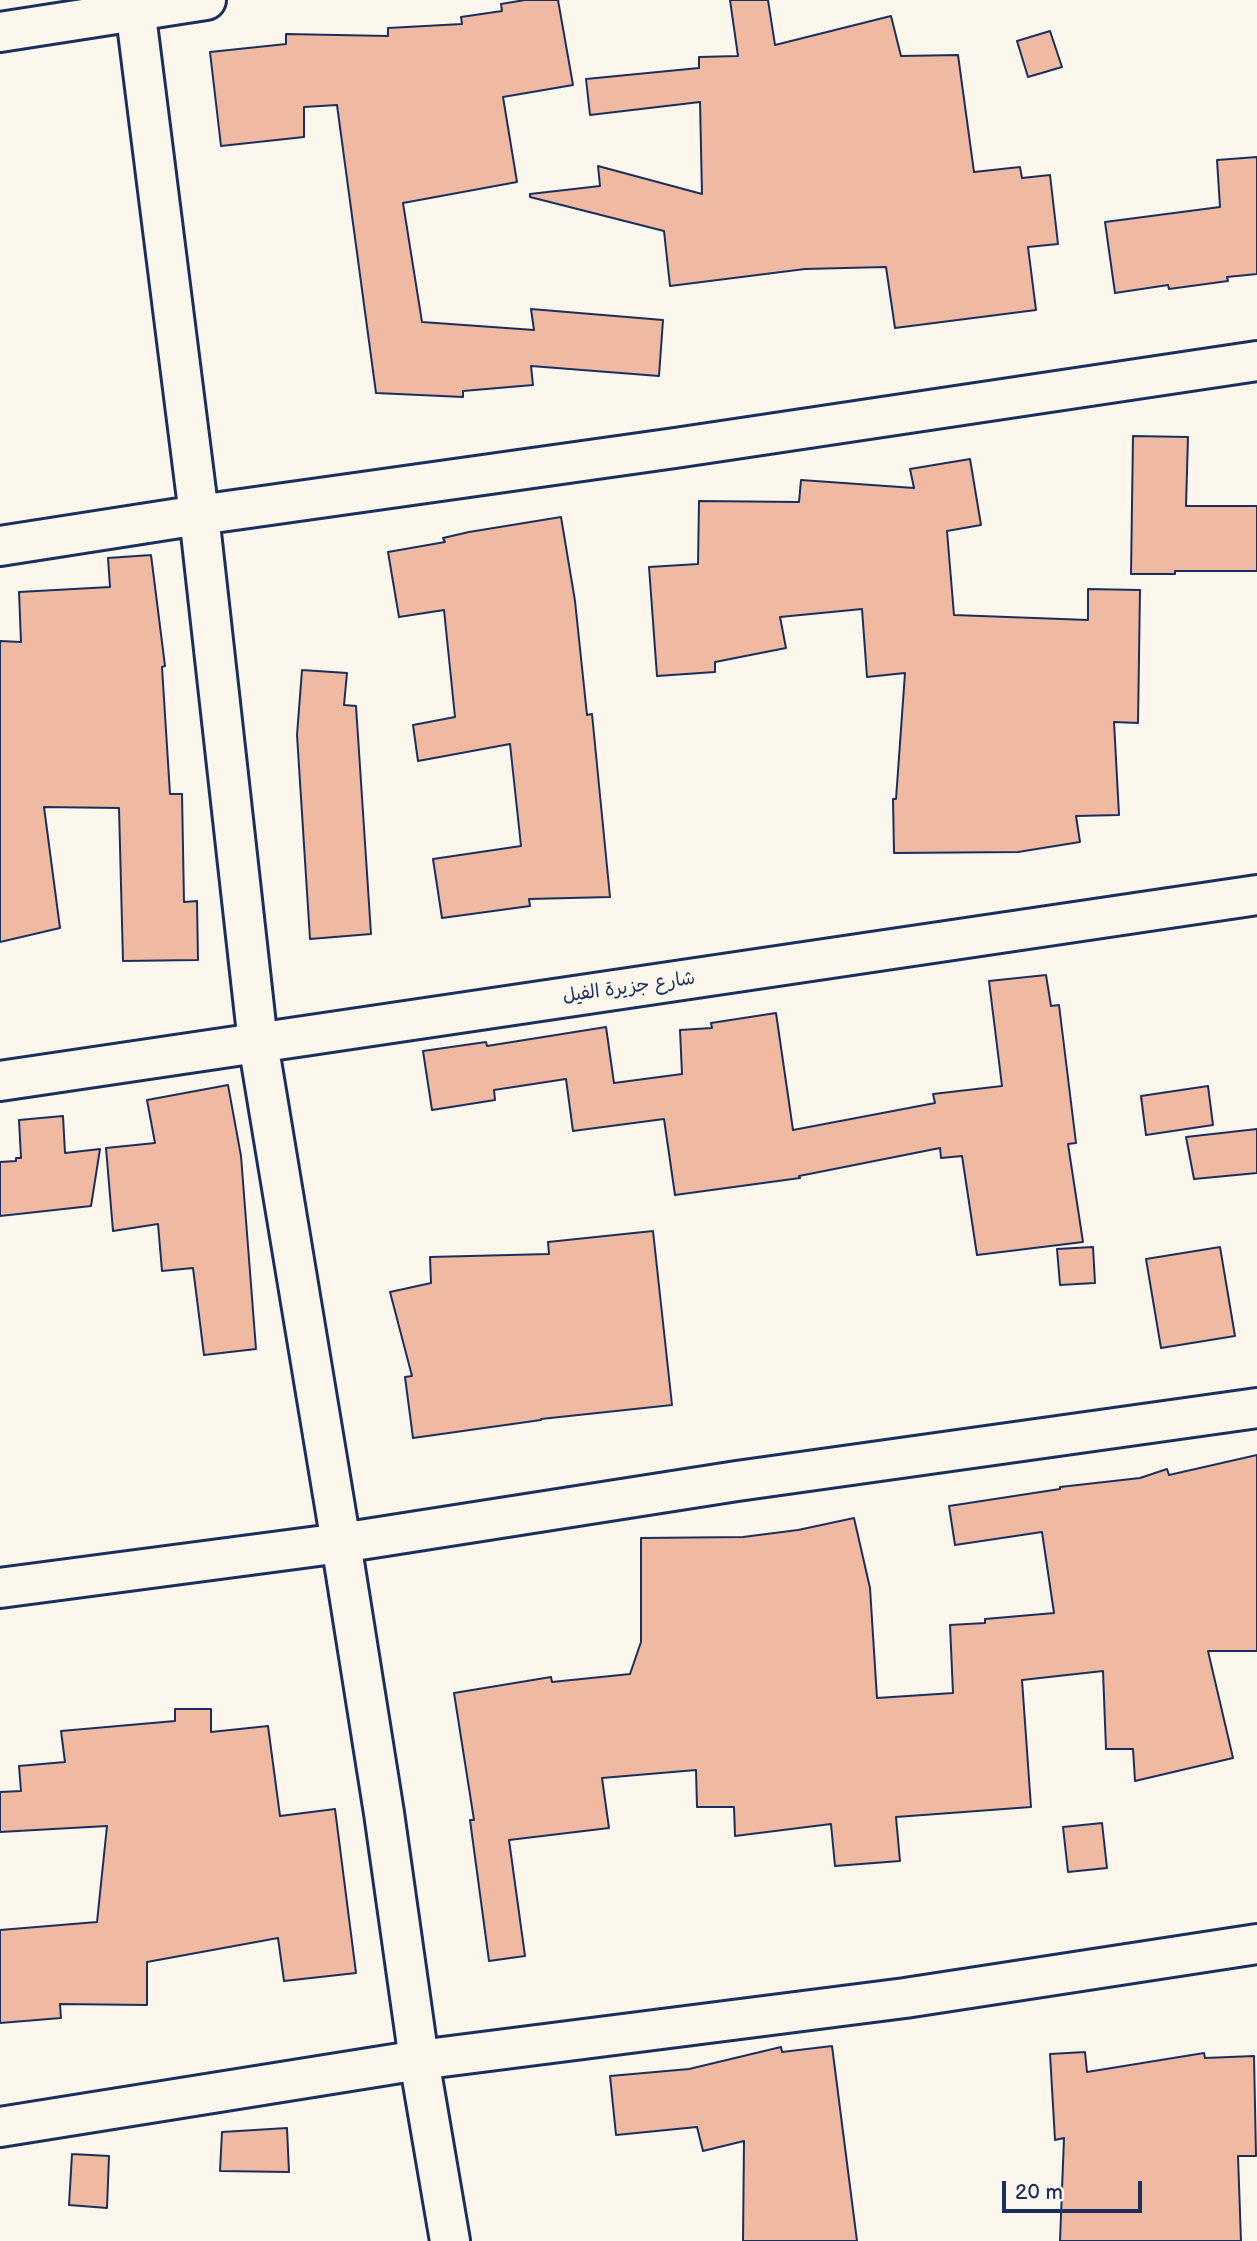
<!DOCTYPE html>
<html>
<head>
<meta charset="utf-8">
<style>
  body { margin:0 }
  #map { position:relative; width:1257px; height:2241px; overflow:hidden; background:#fbf7ec; font-family:"Balsamiq Sans",sans-serif }
  canvas { display:block }
  .scale { position:absolute; left:1002px; top:2181px; width:140px; height:32px; box-sizing:border-box; border:4px solid #1b2f5e; border-top:0; padding-left:9px; font-size:21px; line-height:24px; white-space:nowrap; color:#1b2f5e; -webkit-text-stroke:5px #fbf7ec; paint-order:stroke }
</style>
</head>
<body>
<div id="map">
<canvas width="1257" height="2241"></canvas>
<div class="scale">20 m</div>
</div>
<script>
const g = document.querySelector('canvas').getContext('2d');
g.lineJoin = 'round';
function paint(path, color) { g.fillStyle = color; g.fill(path, 'evenodd'); }
const shape = rows => new Path2D(rows.map(r => 'M' + r).join(''));
function strokePath(path, color, width, dash) { g.strokeStyle = color; g.lineWidth = width; g.lineCap = dash ? 'butt' : 'round'; g.setLineDash(dash || []); g.stroke(path); }
function write(font, color, halo, rows, align = 'center') {
  g.font = font + ' "Balsamiq Sans","Playpen Sans Arabic",sans-serif'; g.lineWidth = 6; g.setLineDash([]); g.textBaseline = 'middle'; g.strokeStyle = halo; g.fillStyle = color; for (const [text, x, y, turn = 0] of rows) {
    g.save(); g.translate(x, y); g.rotate((+turn || 0) * Math.PI / 180); g.textAlign = isNaN(turn) ? turn : align; if (halo) g.strokeText(text, 0, 0); g.fillText(text, 0, 0); g.restore();
  }
}
const building = shape([
  [525,0,558,0,573,85,503,97,517,182,403,203,422,322,534,330,531,309,663,320,659,376,531,366,533,385,463,391,463,397,376,393,337,105,304,107,304,137,221,146,210,52,286,44,286,34,388,36,388,28,462,24,461,17,502,11,501,4,525,0],
  [730,0,768,0,775,45,891,16,901,56,958,55,974,172,1020,167,1022,178,1050,175,1058,244,1028,247,1036,310,895,328,886,267,805,269,670,286,664,231,530,197,530,194,600,186,598,166,702,194,700,102,590,115,586,79,699,68,699,57,738,56,730,0],
  [1050,31,1062,67,1028,77,1017,41,1050,31],
  [1257,157,1257,274,1227,277,1228,281,1169,289,1168,285,1115,293,1105,222,1220,207,1217,160,1257,157],
  [1133,436,1188,437,1186,506,1257,506,1257,571,1175,571,1175,574,1131,574,1133,436],
  [970,459,981,525,947,531,954,615,1088,620,1088,589,1140,590,1138,723,1114,722,1119,815,1076,816,1080,842,1018,852,894,853,893,799,896,799,905,673,867,677,862,609,780,617,786,648,715,662,715,672,657,676,649,567,698,564,699,501,799,502,801,480,914,488,910,469,970,459],
  [561,517,575,601,587,715,592,714,610,897,529,899,530,906,442,918,433,859,521,846,510,744,418,761,413,725,455,717,444,610,399,617,388,552,445,542,443,538,469,532,561,517],
  [151,555,165,666,162,667,170,794,182,794,184,902,197,901,198,960,123,961,119,808,44,807,60,928,0,942,0,641,21,642,19,592,110,587,108,558,151,555],
  [302,670,347,673,344,705,356,706,371,934,310,939,297,735,302,670],
  [1046,975,1051,1006,1059,1005,1076,1143,1068,1144,1083,1242,977,1255,962,1156,941,1158,940,1148,799,1176,800,1178,675,1195,664,1119,573,1131,566,1079,494,1090,495,1100,432,1110,423,1051,486,1042,487,1046,606,1027,614,1083,682,1074,680,1030,712,1028,711,1023,776,1013,793,1130,935,1103,933,1094,1002,1086,989,981,1046,975],
  [228,1085,241,1156,256,1349,204,1355,193,1268,162,1271,158,1224,113,1231,106,1148,155,1143,147,1100,228,1085],
  [1208,1086,1213,1125,1146,1135,1141,1096,1208,1086],
  [63,1116,65,1153,100,1149,91,1206,0,1216,0,1162,16,1161,16,1158,21,1158,19,1120,63,1116],
  [1257,1129,1257,1173,1194,1179,1186,1137,1257,1129],
  [653,1231,672,1405,541,1419,541,1420,413,1438,405,1377,412,1376,390,1292,431,1283,430,1257,549,1254,548,1242,653,1231],
  [1093,1247,1095,1283,1060,1285,1057,1249,1093,1247],
  [1220,1247,1235,1336,1161,1348,1146,1259,1220,1247],
  [1257,1455,1257,1651,1208,1651,1233,1758,1135,1781,1133,1749,1106,1749,1103,1671,1022,1680,1031,1807,896,1817,900,1861,835,1866,831,1824,735,1836,734,1807,697,1807,696,1770,602,1778,609,1828,509,1840,525,1956,489,1961,470,1820,474,1820,454,1693,551,1677,552,1682,630,1674,641,1642,641,1538,743,1537,798,1530,854,1518,870,1588,877,1698,953,1693,950,1625,985,1623,985,1619,1054,1613,1042,1532,955,1545,949,1506,1060,1489,1060,1487,1140,1478,1167,1469,1169,1475,1257,1455],
  [175,1709,211,1709,211,1732,268,1726,280,1816,335,1809,356,1973,284,1981,278,1938,147,1962,147,2005,60,2004,61,2018,0,2023,0,1930,97,1922,107,1826,0,1832,0,1792,21,1791,19,1766,65,1762,61,1731,175,1721,175,1709],
  [1102,1823,1107,1868,1068,1872,1063,1827,1102,1823],
  [832,2046,857,2241,743,2241,744,2141,703,2151,697,2127,616,2135,610,2076,689,2069,781,2047,782,2052,832,2046],
  [1085,2052,1087,2072,1204,2053,1205,2058,1254,2056,1256,2156,1238,2156,1241,2241,1060,2241,1064,2138,1055,2140,1050,2054,1085,2052],
  [287,2128,289,2172,220,2171,222,2132,287,2128],
  [72,2154,109,2156,107,2208,69,2205,72,2154]
]);
paint(building, '#efb9a2');
strokePath(building, '#1b2f5e', 2);
const minor = shape([
  [134,0,199,515,258,1043,341,1543,384,1813,419,2060,450,2241],
  [0,32,206,0],
  [0,546,199,515,675,448,1257,361],
  [0,1081,1257,895],
  [0,1588,341,1543,737,1481,1257,1408],
  [0,2127,419,2060,905,1998,1257,1944]
]);
strokePath(minor, '#1b2f5e', 44);
strokePath(minor, '#fbf7ec', 38);
write('19px', '#1b2f5e', '#fbf7ec', [
  ["شارع جزيرة الفيل",629,988,-8]
]);
</script>
</body>
</html>
